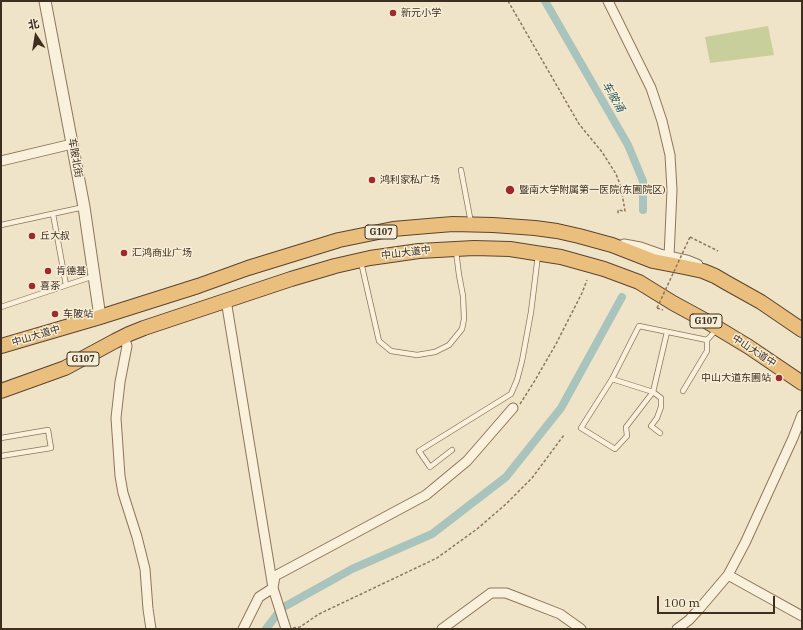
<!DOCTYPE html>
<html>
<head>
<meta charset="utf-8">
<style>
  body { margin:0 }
  #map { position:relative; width:803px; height:630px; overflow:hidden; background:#f0e4c8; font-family:"IBM Plex Serif","Noto Sans SC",serif }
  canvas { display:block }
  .frame { position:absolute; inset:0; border:2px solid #3d2e20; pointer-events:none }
  .north { position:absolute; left:16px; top:16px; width:40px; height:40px; -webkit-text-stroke:3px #f7eed8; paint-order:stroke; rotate:348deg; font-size:11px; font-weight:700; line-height:16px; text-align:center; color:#3d2e20 }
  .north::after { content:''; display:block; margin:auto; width:14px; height:18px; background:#3d2e20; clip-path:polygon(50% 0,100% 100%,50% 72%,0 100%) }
  .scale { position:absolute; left:657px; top:596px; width:118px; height:18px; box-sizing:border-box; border:2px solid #3d2e20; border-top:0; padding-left:5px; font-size:12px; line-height:14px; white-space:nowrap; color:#3d2e20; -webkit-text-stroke:3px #f7eed8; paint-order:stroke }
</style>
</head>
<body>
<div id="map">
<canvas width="803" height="630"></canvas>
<div class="frame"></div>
<div class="north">北</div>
<div class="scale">100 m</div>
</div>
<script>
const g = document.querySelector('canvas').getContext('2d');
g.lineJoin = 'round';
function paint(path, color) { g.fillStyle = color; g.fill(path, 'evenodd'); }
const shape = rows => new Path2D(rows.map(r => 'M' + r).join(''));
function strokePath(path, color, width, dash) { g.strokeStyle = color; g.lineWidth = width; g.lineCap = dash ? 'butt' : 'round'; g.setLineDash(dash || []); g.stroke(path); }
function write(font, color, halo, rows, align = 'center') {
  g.font = font + ' "IBM Plex Serif","Noto Sans SC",serif'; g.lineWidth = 3; g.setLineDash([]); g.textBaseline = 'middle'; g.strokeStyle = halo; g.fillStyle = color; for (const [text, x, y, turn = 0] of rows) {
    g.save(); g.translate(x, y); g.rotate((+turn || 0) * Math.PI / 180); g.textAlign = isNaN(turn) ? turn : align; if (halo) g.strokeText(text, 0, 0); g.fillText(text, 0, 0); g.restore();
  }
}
paint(shape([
  [768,26,774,55,710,63,705,37]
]), '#c9cf9b');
strokePath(shape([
  [545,1,628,145,643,181,643,210],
  [266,629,282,608,352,569,432,534,506,477,561,408,622,297]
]), '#a9c4bc', 8);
const service = shape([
  [461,170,471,223],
  [53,214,66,285],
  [1,225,84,207],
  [361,262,379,341,391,351,417,355,435,352,449,345,462,329,464,319,463,296,459,275,456,251],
  [1,307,94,276],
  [667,332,653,392,626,427,627,436,615,449,581,428,612,379,639,326,707,340,717,329],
  [612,379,653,392,661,398,661,407,657,418,651,426,660,433],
  [683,391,707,351,707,340],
  [1,438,48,430,51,448,1,456],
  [452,450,430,467,419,451,511,394,517,380,522,361,531,312,538,255]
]);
const minor = shape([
  [608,1,651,88,662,121,670,155,672,190,669,257],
  [1,161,72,144],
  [226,300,273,588,286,629],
  [124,337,127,346,120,382,116,418,120,476,123,493,137,537,145,569,148,609,151,629],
  [728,575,802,616],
  [243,629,259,597,273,588,275,576,426,495,467,461,513,408],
  [442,629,491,593,506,593,519,598,560,614,581,629],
  [677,629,689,620,700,608,728,575,745,543,793,438,802,415]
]);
const tertiary = shape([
  [45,1,71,138,84,207,100,317],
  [624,245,640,248,660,255,687,261,697,265]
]);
const trunk = shape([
  [1,346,100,317,198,286,248,268,339,240,393,229,428,226,453,224,493,225,535,228,557,231,579,236,612,245,653,261,684,267,703,271,715,276,727,283,761,302,802,330],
  [1,391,65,368,115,341,129,334,144,328,291,279,335,266,370,258,419,251,474,248,510,249,529,252,561,257,604,269,639,282,673,303,706,321,749,347,802,383]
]);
strokePath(service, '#8d765c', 6);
strokePath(minor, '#8d765c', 11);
strokePath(tertiary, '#8d765c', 13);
strokePath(trunk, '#5b4430', 16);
strokePath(shape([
  [508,1,579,124,602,152,616,174,621,187,625,211,618,210,618,215],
  [690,237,718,251],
  [657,308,663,310],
  [520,404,534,382,556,344,582,293,587,280],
  [293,628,300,627,319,614,437,558,477,529,506,504,532,478,564,435]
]), '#8d765c', 1.5, [3, 2]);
strokePath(service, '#faf1dc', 4.5);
strokePath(minor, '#faf1dc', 9);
strokePath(tertiary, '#faf1dc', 11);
strokePath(trunk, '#eabe7c', 14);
strokePath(shape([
  [657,308,690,237]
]), '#8d765c', 1.5, [3, 2]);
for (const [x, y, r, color] of [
  [393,13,4,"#9e2a2b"],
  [372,180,4,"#9e2a2b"],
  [510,190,5,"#9e2a2b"],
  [32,236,4,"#9e2a2b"],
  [124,253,4,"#9e2a2b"],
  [48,271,4,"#9e2a2b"],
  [32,286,4,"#9e2a2b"],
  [55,314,4,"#9e2a2b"],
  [779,378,4,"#9e2a2b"]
]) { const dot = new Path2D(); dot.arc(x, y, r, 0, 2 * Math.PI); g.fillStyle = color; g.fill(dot); strokePath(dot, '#f7eed8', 1.5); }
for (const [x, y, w] of [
  [381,232,32],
  [706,321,32],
  [83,359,32]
]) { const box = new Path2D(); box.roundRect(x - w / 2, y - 7, w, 14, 3); g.fillStyle = '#f7eed8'; g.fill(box); strokePath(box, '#3d2e20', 1); }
write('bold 9px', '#3d2e20', null, [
  ["G107",381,232],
  ["G107",706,321],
  ["G107",83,359]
]);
write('10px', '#3d2e20', '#f7eed8', [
  ["新元小学",401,13],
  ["鸿利家私广场",380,180],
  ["暨南大学附属第一医院(东圃院区)",519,190],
  ["丘大叔",40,236],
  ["汇鸿商业广场",132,253],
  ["肯德基",56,271],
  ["喜茶",40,286],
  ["车陂站",63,314],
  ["中山大道东圃站",771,378,"right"]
], 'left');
write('10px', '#3d2e20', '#f7eed8', [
  ["车陂北街",75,158,80],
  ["中山大道中",406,253,-7],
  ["中山大道中",36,336,-17],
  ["中山大道中",754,351,33]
]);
write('italic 11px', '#2f5d5a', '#f7eed8', [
  ["车陂涌",613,97,60]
]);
</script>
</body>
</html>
